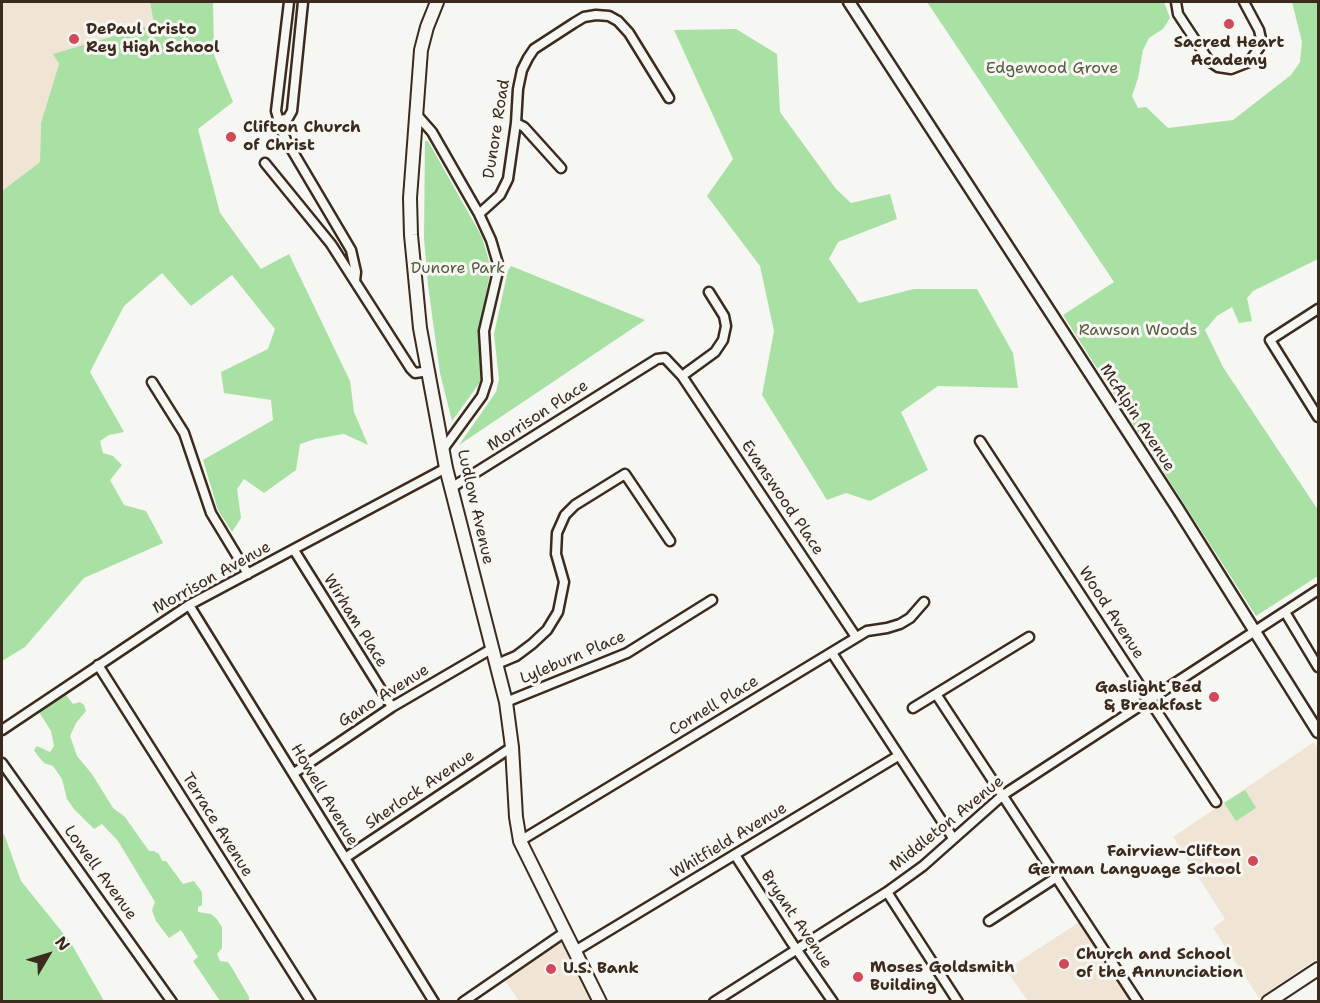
<!DOCTYPE html>
<html>
<head>
<meta charset="utf-8">
<style>
  body { margin:0 }
  #map { position:relative; width:1320px; height:1003px; overflow:hidden; background:#f6f6f2; font-family:"Shantell Sans",sans-serif }
  canvas { display:block }
  .frame { position:absolute; inset:0; border:3px solid #3b2a1e; pointer-events:none }
  .north { position:absolute; left:18px; top:925px; width:60px; height:60px; -webkit-text-stroke:4px #f6f6f2; paint-order:stroke; rotate:52deg; font-size:16px; font-weight:700; line-height:24px; text-align:center; color:#3b2a1e }
  .north::after { content:''; display:block; margin:auto; width:21px; height:27px; background:#3b2a1e; clip-path:polygon(50% 0,100% 100%,50% 72%,0 100%) }
</style>
</head>
<body>
<div id="map">
<canvas width="1320" height="1003"></canvas>
<div class="frame"></div>
<div class="north">N</div>
</div>
<script>
const g = document.querySelector('canvas').getContext('2d');
g.lineJoin = 'round';
function paint(path, color) { g.fillStyle = color; g.fill(path, 'evenodd'); }
const shape = rows => new Path2D(rows.map(r => 'M' + r).join(''));
function strokePath(path, color, width, dash) { g.strokeStyle = color; g.lineWidth = width; g.lineCap = dash ? 'butt' : 'round'; g.setLineDash(dash || []); g.stroke(path); }
function write(font, color, halo, rows, align = 'center') {
  g.font = font + ' "Shantell Sans",sans-serif'; g.lineWidth = 6; g.setLineDash([]); g.textBaseline = 'middle'; g.strokeStyle = halo; g.fillStyle = color; for (const [text, x, y, turn = 0] of rows) {
    g.save(); g.translate(x, y); g.rotate((+turn || 0) * Math.PI / 180); g.textAlign = isNaN(turn) ? turn : align; if (halo) g.strokeText(text, 0, 0); g.fillText(text, 0, 0); g.restore();
  }
}
paint(shape([
  [2,2,150,2,154,24,54,54,59,64,41,123,40,162,2,191],
  [1314,742,1318,749,1318,958,1259,998,1213,928,1225,919,1173,837],
  [1084,919,1138,1001,1028,1001,1006,970],
  [573,934,608,1001,519,1001,504,979]
]), '#f0e4d5');
paint(shape([
  [150,2,213,2,214,55,233,102,198,129,220,213,261,269,289,254,350,381,354,412,368,445,344,434,315,439,300,444,296,470,264,493,244,479,237,489,241,518,232,532,218,510,203,460,273,420,271,400,224,393,221,372,268,349,275,329,232,275,191,306,162,273,124,306,90,372,124,432,109,435,100,441,103,453,113,456,122,465,110,480,124,505,146,511,163,543,84,578,25,647,2,661,2,191,40,162,41,123,59,64,53,54,154,24],
  [927,2,1164,2,1170,18,1163,29,1149,38,1143,50,1138,78,1132,96,1138,108,1146,107,1168,128,1233,120,1291,75,1300,62,1302,42,1292,2,1318,2,1318,259,1253,291,1247,298,1252,321,1239,323,1232,307,1217,316,1205,330,1223,367,1318,510,1318,576,1256,616,1063,315,1114,282],
  [736,29,777,54,780,112,836,189,851,203,890,194,897,219,838,242,829,259,859,303,914,289,977,289,1013,353,1018,388,938,386,901,412,928,470,870,501,846,493,827,500,762,395,774,331,760,266,707,196,733,159,674,30],
  [425,141,428,141,482,237,491,268,478,332,481,381,452,421,440,373,428,285,424,238],
  [511,266,645,320,459,445,496,392,499,379,494,334,508,270],
  [66,695,73,704,80,702,84,705,86,711,76,723,70,736,77,756,92,774,113,808,125,817,149,851,154,851,159,854,162,861,166,861,183,884,194,881,202,892,202,905,198,907,198,912,211,914,216,918,222,927,222,948,217,954,220,961,228,962,232,968,249,997,249,1001,220,1001,193,961,198,957,181,930,169,938,156,921,152,910,155,902,118,841,102,824,94,829,74,809,67,799,62,779,53,766,44,763,38,756,34,750,37,746,50,752,54,746,51,731,39,712],
  [1245,790,1256,808,1236,821,1224,803],
  [4,834,21,881,71,943,104,1001,2,1001,2,836]
]), '#a9e0a3');
const minor = shape([
  [289,2,276,111,278,118,281,120,281,129,286,140,351,250,356,272,355,281],
  [1176,2,1178,14,1209,61,1218,67,1231,69,1249,62,1259,48,1261,39,1259,30,1244,2],
  [417,115,432,132,479,214,491,240,499,267,484,331,487,381,482,396,444,448],
  [281,120,288,118,292,111,303,2],
  [516,123,524,127,561,168],
  [265,163,331,244,411,369,415,373,429,371],
  [479,214,500,195,508,179,516,123,518,89,522,70,528,58,534,49,574,23,584,17,596,15,609,16,618,21,629,33,669,98],
  [1318,309,1270,340,1318,417],
  [682,376,715,352,723,340,726,326,724,316,709,292],
  [152,382,184,433,211,513,248,574],
  [980,441,1216,802],
  [451,488,657,359,665,358,682,376,856,637],
  [294,550,392,707],
  [189,605,434,1002],
  [1285,612,1318,667],
  [832,653,953,838],
  [497,664,516,656,532,644,547,630,558,612,564,582,556,554,557,533,565,515,575,505,625,474,670,541],
  [98,665,311,1002],
  [936,694,1138,1002],
  [506,702,627,653,712,600],
  [913,708,1029,637],
  [2,730,189,605,446,468],
  [2,763,172,1002],
  [294,773,392,707,493,648],
  [520,841,867,631,887,628,900,624,910,618,924,602],
  [735,855,792,943,833,1002],
  [345,858,512,747],
  [887,892,958,1002],
  [989,921,1057,877],
  [575,951,898,756],
  [463,1002,565,932],
  [714,1002,887,892,923,866,1003,795,1318,590]
]);
const tertiary = shape([
  [849,2,1178,509,1318,732]
]);
const secondary = shape([
  [437,2,427,27,421,50,410,198,411,235,420,328,446,468,506,702,512,747,516,817,520,841,600,1002],
  [1268,1002,1318,969]
]);
strokePath(minor, '#3b2a1e', 13);
strokePath(tertiary, '#3b2a1e', 15);
strokePath(secondary, '#3b2a1e', 16);
strokePath(minor, '#f6f6f2', 8);
strokePath(tertiary, '#f6f6f2', 10);
strokePath(secondary, '#f6f6f2', 12);
for (const [x, y, r, color] of [
  [1229,24,6,"#d1495b"],
  [74,39,6,"#d1495b"],
  [231,137,6,"#d1495b"],
  [1214,697,6,"#d1495b"],
  [1253,861,6,"#d1495b"],
  [1064,964,6,"#d1495b"],
  [551,969,6,"#d1495b"],
  [858,977,6,"#d1495b"]
]) { const dot = new Path2D(); dot.arc(x, y, r, 0, 2 * Math.PI); g.fillStyle = color; g.fill(dot); strokePath(dot, '#f6f6f2', 2); }
write('bold 16px', '#3b2a1e', '#f6f6f2', [
  ["DePaul Cristo",86,30],
  ["Rey High School",86,48],
  ["Sacred Heart",1229,43,"center"],
  ["Academy",1229,61,"center"],
  ["Clifton Church",243,128],
  ["of Christ",243,146],
  ["Gaslight Bed",1202,688,"right"],
  ["& Breakfast",1202,706,"right"],
  ["Fairview-Clifton",1241,852,"right"],
  ["German Language School",1241,870,"right"],
  ["Church and School",1076,955],
  ["of the Annunciation",1076,973],
  ["Moses Goldsmith",870,968],
  ["Building",870,986],
  ["U.S. Bank",563,969]
], 'left');
write('16px', '#56583f', '#f6f6f2', [
  ["Edgewood Grove",1052,69],
  ["Dunore Park",458,269],
  ["Rawson Woods",1138,331]
]);
write('16px', '#3b2a1e', '#f6f6f2', [
  ["Dunore Road",497,129,-81],
  ["Morrison Place",538,416,-33],
  ["McAlpin Avenue",1137,418,57],
  ["Evanswood Place",782,498,56],
  ["Ludlow Avenue",475,507,77],
  ["Morrison Avenue",212,578,-29],
  ["Wood Avenue",1111,613,57],
  ["Wirham Place",355,621,58],
  ["Lyleburn Place",573,658,-23],
  ["Gano Avenue",384,696,-32],
  ["Cornell Place",714,706,-31],
  ["Sherlock Avenue",420,790,-34],
  ["Howell Avenue",324,795,59],
  ["Middleton Avenue",947,824,-39],
  ["Terrace Avenue",217,825,58],
  ["Whitfield Avenue",729,841,-31],
  ["Lowell Avenue",100,873,54],
  ["Bryant Avenue",796,920,56]
]);
</script>
</body>
</html>
